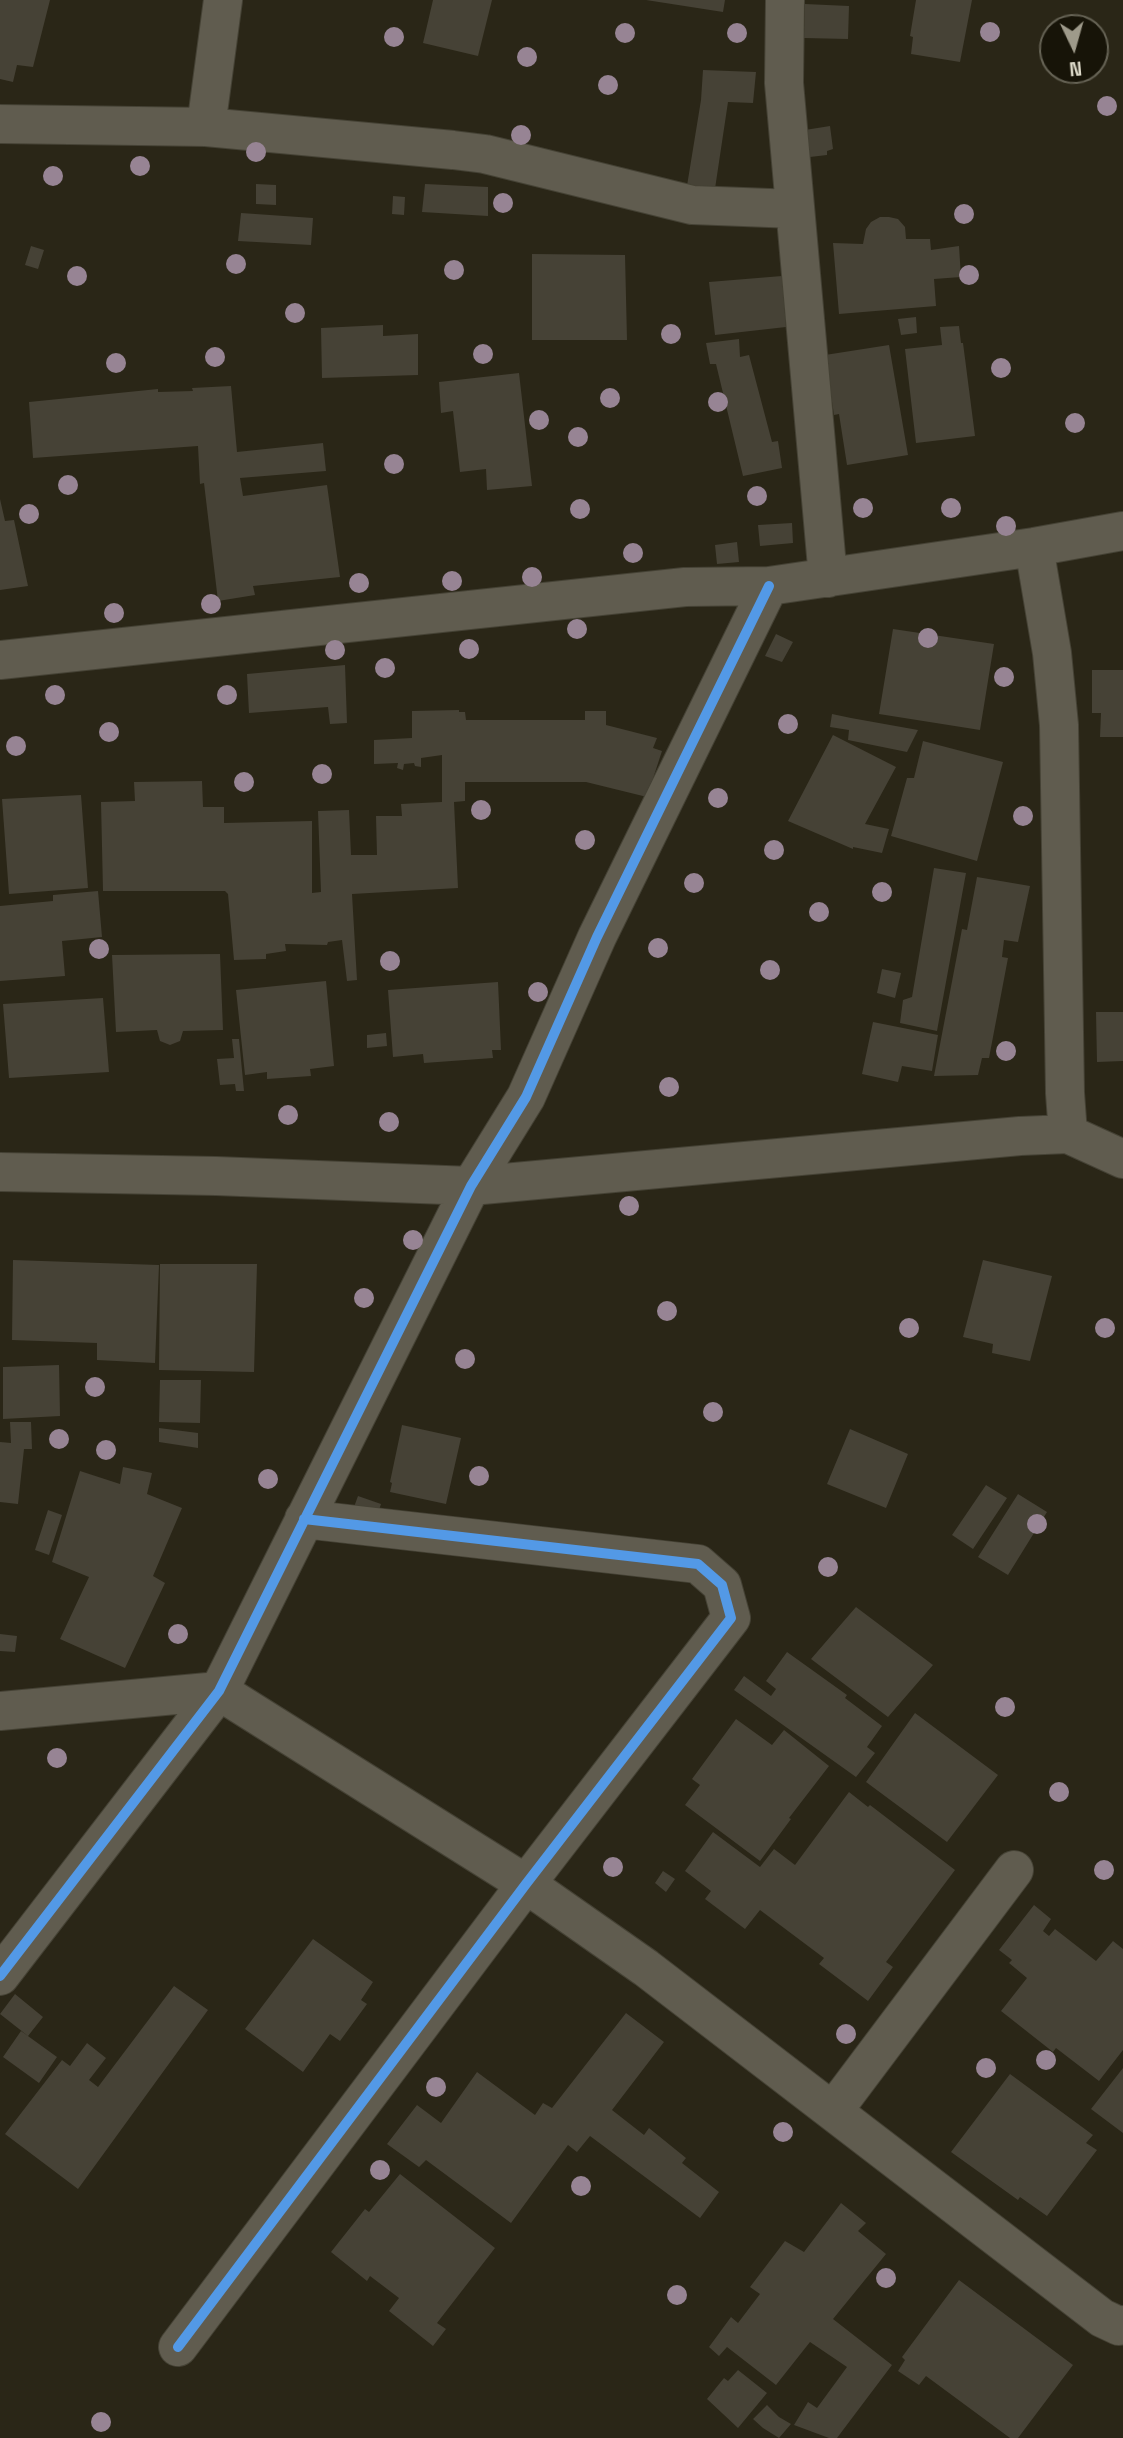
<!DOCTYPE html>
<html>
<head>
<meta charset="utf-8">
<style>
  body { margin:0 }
  #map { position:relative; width:1123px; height:2438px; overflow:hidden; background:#2a2617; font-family:"Space Grotesk",sans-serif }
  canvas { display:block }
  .north { position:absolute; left:1039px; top:14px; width:70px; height:70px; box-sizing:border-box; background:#171408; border:2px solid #666355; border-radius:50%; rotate:175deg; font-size:19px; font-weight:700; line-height:28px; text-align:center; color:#dcd9c8 }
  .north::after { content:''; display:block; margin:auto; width:24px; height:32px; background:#9e9a8a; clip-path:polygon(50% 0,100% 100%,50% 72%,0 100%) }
</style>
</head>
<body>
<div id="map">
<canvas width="1123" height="2438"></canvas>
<div class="north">N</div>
</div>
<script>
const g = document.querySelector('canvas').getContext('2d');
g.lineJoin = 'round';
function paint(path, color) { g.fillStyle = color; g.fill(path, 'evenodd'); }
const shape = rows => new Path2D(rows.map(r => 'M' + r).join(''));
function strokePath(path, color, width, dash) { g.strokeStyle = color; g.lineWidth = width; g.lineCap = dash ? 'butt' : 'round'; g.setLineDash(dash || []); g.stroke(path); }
paint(shape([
  [0,0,50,0,33,67,17,65,13,82,0,79],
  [433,0,492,0,478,56,423,43],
  [646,0,725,0,723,12],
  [916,0,972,0,960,62,911,54,913,37,910,36],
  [805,4,849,6,848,39,804,38],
  [703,70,756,72,753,103,728,102,713,202,685,198,701,100],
  [830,126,833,149,827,151,827,155,810,157,805,130],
  [256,184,276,185,276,205,256,204],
  [425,184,488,187,488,216,422,212],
  [393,196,405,197,404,215,392,214],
  [241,213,313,218,311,245,238,241],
  [880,217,889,217,898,219,905,227,906,239,930,239,931,250,959,246,961,277,934,279,936,306,839,314,833,243,863,244,866,229,871,222],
  [31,246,44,250,38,269,25,265],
  [532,254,625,255,627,340,532,340],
  [782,276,786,327,715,335,709,282],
  [916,317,917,333,901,335,898,319],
  [383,325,383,336,418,334,418,375,322,378,321,328],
  [959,326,961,343,963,343,975,436,916,443,905,349,942,345,940,327],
  [739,339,740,357,749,355,772,442,778,441,782,468,743,476,716,364,710,364,706,343],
  [889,345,908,455,847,465,839,414,834,415,825,355],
  [519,373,532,486,487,490,486,469,460,472,453,411,441,413,439,382],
  [231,386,237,452,323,443,326,471,240,478,243,496,327,485,340,577,253,586,255,595,218,601,204,483,200,484,198,446,33,458,29,402,158,389,158,392,193,391,192,388],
  [0,499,5,521,14,520,28,586,0,590],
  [792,523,793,543,760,546,758,525],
  [737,542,739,562,717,564,715,545],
  [893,629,994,644,980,730,879,714],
  [776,634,793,642,782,662,765,656],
  [345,665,347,723,330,724,328,707,249,713,247,674],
  [1092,670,1123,670,1123,737,1100,737,1101,713,1092,713],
  [459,710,459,712,465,712,466,720,585,720,585,711,606,711,606,725,657,738,653,748,662,751,647,797,586,782,465,782,465,801,454,802,458,888,352,894,357,980,347,981,342,940,328,942,327,945,285,944,286,951,266,954,266,959,234,960,228,894,225,891,103,891,101,802,135,801,134,782,202,781,203,807,224,807,224,823,312,821,312,893,321,892,318,811,349,810,351,855,377,855,376,816,402,816,401,804,442,802,442,755,421,758,421,767,415,766,414,763,404,764,403,770,397,768,398,763,374,764,374,740,412,738,412,711],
  [832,714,851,718,918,730,907,752,848,740,849,730,830,727],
  [833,735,896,767,865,824,889,829,882,853,853,847,853,849,788,821],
  [923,741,1003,762,977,861,891,836,907,778,914,778],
  [81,795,88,888,9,894,2,799],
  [934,868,966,873,937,1031,900,1023,903,1000,912,997],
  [977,877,1030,886,1018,942,1004,940,1002,957,1008,958,989,1058,982,1058,978,1075,934,1076,962,929,967,930],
  [98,891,102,937,62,941,65,976,0,981,0,906,53,901,53,895],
  [220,954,223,1030,183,1031,180,1041,170,1045,160,1041,157,1030,116,1032,112,955],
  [882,969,901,973,895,998,877,993],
  [326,981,334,1066,310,1069,311,1076,267,1079,267,1072,245,1075,236,990],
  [498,982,501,1050,492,1050,493,1058,424,1063,423,1054,393,1057,388,990],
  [103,998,109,1072,9,1078,3,1004],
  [1096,1012,1123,1012,1123,1061,1097,1062],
  [873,1022,938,1035,932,1071,902,1066,898,1082,862,1074],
  [386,1033,387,1046,367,1048,367,1035],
  [232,1039,239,1039,244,1091,236,1091,235,1084,220,1085,217,1059,234,1058],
  [13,1260,159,1265,155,1363,97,1360,97,1343,12,1340],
  [983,1260,1052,1276,1030,1361,992,1353,993,1344,963,1337],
  [160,1264,257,1264,254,1372,159,1370],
  [59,1365,60,1416,3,1419,3,1367],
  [160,1380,201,1380,200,1423,159,1422],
  [10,1422,31,1422,32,1449,24,1449,18,1504,0,1502,0,1442,11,1443],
  [402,1425,461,1438,446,1504,390,1492,392,1483,390,1482],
  [159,1428,198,1433,198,1448,159,1442],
  [850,1429,908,1454,886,1508,827,1484],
  [123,1467,152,1473,147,1494,182,1508,153,1576,165,1583,125,1668,60,1639,89,1577,52,1562,80,1471,120,1484],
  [986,1485,1007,1498,973,1549,952,1535],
  [1018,1494,1047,1512,1008,1575,978,1557],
  [358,1496,381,1504,374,1525,350,1518],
  [48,1510,62,1515,49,1555,35,1550],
  [856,1607,933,1665,888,1717,811,1659],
  [0,1634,17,1636,15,1652,0,1651],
  [787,1652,847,1695,845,1698,882,1726,867,1747,875,1753,856,1777,734,1690,744,1676,771,1696,776,1689,766,1681],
  [915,1713,998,1775,947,1842,866,1782],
  [736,1719,772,1745,784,1730,829,1766,789,1818,791,1819,760,1861,685,1805,700,1785,692,1779],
  [849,1792,868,1807,870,1805,955,1870,886,1962,893,1967,868,2001,819,1964,824,1958,760,1910,745,1929,705,1899,711,1891,685,1871,713,1832,760,1867,774,1849,795,1865],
  [663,1871,675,1879,666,1892,655,1883],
  [1034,1905,1051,1919,1043,1931,1049,1936,1055,1929,1096,1961,1113,1941,1123,1949,1123,2050,1099,2081,1056,2048,1053,2052,1001,2011,1027,1978,1009,1963,1012,1960,999,1950],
  [313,1939,373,1982,361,2000,367,2004,340,2041,330,2034,303,2072,245,2029],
  [174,1986,208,2010,78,2189,5,2134,62,2060,70,2066,87,2043,106,2058,89,2080,98,2087],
  [15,1994,43,2017,28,2036,0,2014],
  [626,2013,664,2042,612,2110,644,2135,649,2128,686,2158,682,2163,719,2192,700,2218,590,2136,577,2152,568,2145,511,2223,426,2160,419,2167,387,2144,417,2105,441,2123,477,2072,535,2115,543,2103,552,2108],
  [21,2031,57,2057,39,2083,3,2057],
  [1123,2068,1123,2133,1091,2109],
  [1010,2074,1093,2135,1086,2143,1097,2150,1047,2216,1020,2197,1018,2200,951,2152],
  [400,2174,495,2248,437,2323,446,2329,433,2346,389,2311,399,2298,370,2276,367,2281,331,2252,365,2209,369,2212],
  [841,2203,866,2223,858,2231,886,2254,833,2319,892,2365,837,2438,829,2438,794,2425,808,2402,817,2408,847,2367,810,2342,776,2385,727,2347,719,2356,709,2347,731,2317,738,2323,760,2294,750,2287,785,2241,804,2252],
  [959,2280,1073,2365,1018,2438,1010,2438,926,2376,919,2385,898,2371,905,2360,902,2357],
  [738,2370,767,2393,738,2428,707,2399,724,2378,728,2381],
  [767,2405,779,2417,791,2424,779,2438,763,2428,753,2419]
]), '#464236');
const street = shape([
  [785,0,784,83,828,578],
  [0,124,206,127,453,150,485,154,692,205,795,209],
  [206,127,223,0],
  [1034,547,1052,653,1059,725,1065,1093,1068,1134],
  [0,660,685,587,769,586,1034,547,1123,531],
  [0,1172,216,1176,471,1186,1020,1136,1068,1134,1123,1159],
  [0,1711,219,1691,526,1884,646,1968,1102,2318,1119,2326,1123,2325],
  [0,1976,219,1691,471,1186,526,1097,597,937,769,586],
  [833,2111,1014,1870],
  [178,2347,526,1884,731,1618,722,1585,698,1564,304,1519]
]);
strokePath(street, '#454235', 40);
strokePath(street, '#605c4f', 38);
strokePath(shape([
  [0,1976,219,1691,471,1186,526,1097,597,937,769,586],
  [178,2347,526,1884,731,1618,722,1585,698,1564,304,1519]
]), '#5399e6', 10);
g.fillStyle = '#978494';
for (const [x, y] of [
  [990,32],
  [625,33],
  [737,33],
  [394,37],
  [527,57],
  [608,85],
  [1107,106],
  [521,135],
  [256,152],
  [140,166],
  [53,176],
  [503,203],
  [964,214],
  [236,264],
  [454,270],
  [969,275],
  [77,276],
  [295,313],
  [671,334],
  [483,354],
  [215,357],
  [116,363],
  [1001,368],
  [610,398],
  [718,402],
  [539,420],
  [1075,423],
  [578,437],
  [394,464],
  [68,485],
  [757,496],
  [863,508],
  [951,508],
  [580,509],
  [29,514],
  [1006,526],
  [633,553],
  [532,577],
  [452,581],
  [359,583],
  [211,604],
  [114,613],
  [577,629],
  [928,638],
  [469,649],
  [335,650],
  [385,668],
  [1004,677],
  [55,695],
  [227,695],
  [788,724],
  [109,732],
  [16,746],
  [322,774],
  [244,782],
  [718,798],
  [481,810],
  [1023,816],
  [585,840],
  [774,850],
  [694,883],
  [882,892],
  [819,912],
  [658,948],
  [99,949],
  [390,961],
  [770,970],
  [538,992],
  [1006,1051],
  [669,1087],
  [288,1115],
  [389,1122],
  [629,1206],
  [413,1240],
  [364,1298],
  [667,1311],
  [909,1328],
  [1105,1328],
  [465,1359],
  [95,1387],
  [713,1412],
  [59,1439],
  [106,1450],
  [479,1476],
  [268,1479],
  [1037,1524],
  [828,1567],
  [178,1634],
  [1005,1707],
  [57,1758],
  [1059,1792],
  [613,1867],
  [1104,1870],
  [846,2034],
  [1046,2060],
  [986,2068],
  [436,2087],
  [783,2132],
  [380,2170],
  [581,2186],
  [886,2278],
  [677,2295],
  [101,2422]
]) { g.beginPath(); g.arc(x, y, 10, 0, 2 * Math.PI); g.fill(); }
</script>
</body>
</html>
